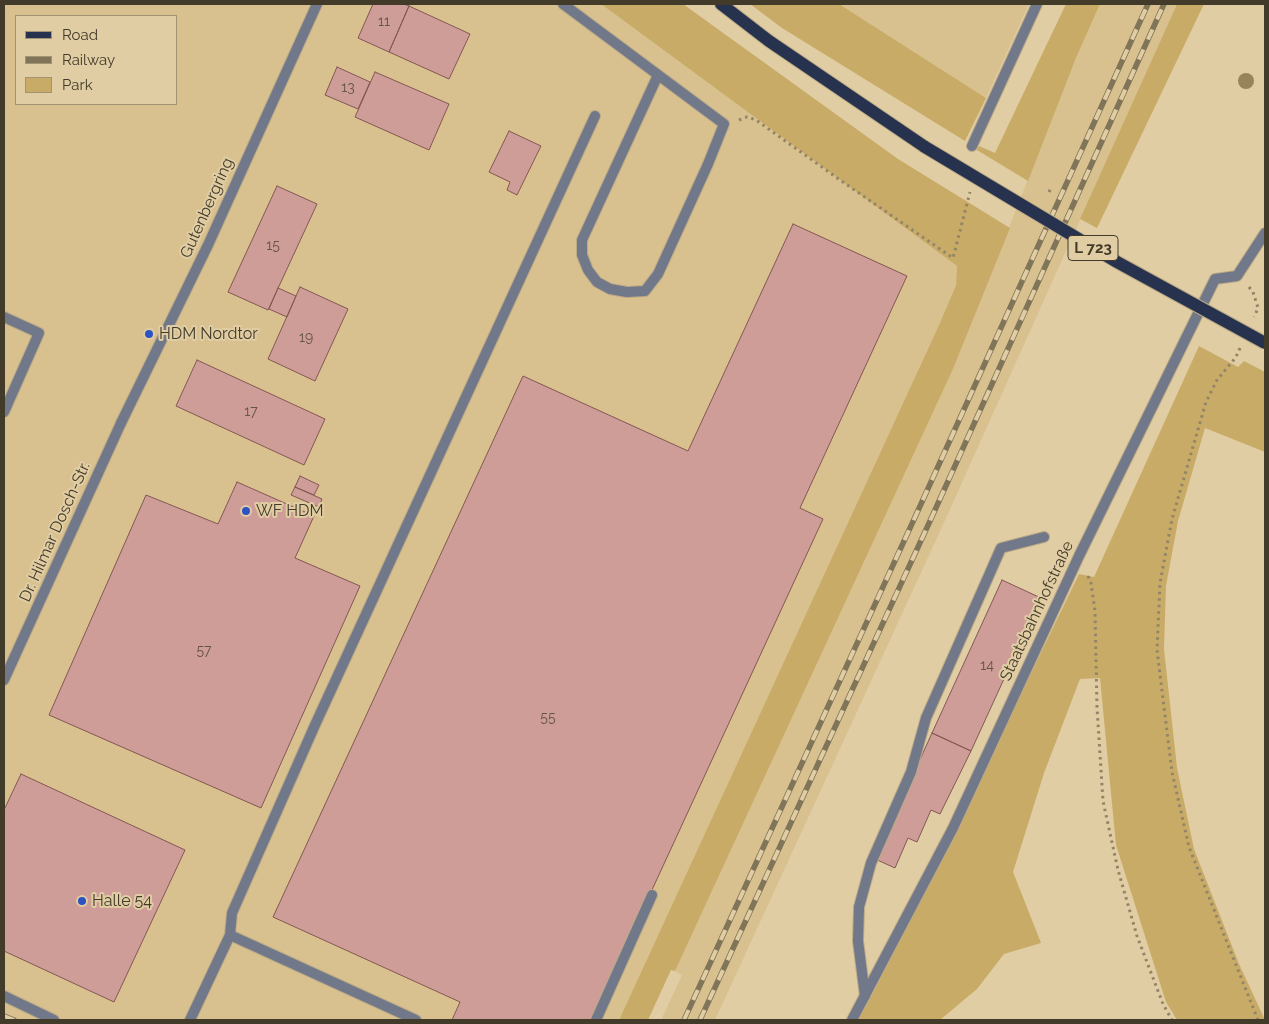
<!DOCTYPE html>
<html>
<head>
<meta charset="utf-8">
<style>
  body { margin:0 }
  #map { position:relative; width:1269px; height:1024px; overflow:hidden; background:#e1cda3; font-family:Raleway,sans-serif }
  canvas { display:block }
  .frame { position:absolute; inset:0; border:5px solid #433b2a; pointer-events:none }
  .legend { position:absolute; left:15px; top:15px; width:162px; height:90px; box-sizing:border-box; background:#e1cda3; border:1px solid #a29373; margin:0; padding:6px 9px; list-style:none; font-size:15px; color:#433b2a }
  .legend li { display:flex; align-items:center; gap:10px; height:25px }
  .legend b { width:25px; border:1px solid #a29373 }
</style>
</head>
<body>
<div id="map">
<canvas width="1269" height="1024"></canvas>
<div class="frame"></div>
<ul class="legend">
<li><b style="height:6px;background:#27334e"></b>Road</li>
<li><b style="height:6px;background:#807459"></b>Railway</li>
<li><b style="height:14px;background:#c9ab68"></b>Park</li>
</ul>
</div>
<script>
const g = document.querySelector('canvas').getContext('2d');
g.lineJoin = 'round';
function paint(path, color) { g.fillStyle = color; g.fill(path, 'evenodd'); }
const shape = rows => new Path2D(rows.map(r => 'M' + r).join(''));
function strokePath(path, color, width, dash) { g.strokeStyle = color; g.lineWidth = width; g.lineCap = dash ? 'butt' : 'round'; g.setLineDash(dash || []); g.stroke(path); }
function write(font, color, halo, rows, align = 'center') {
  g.font = font + ' Raleway,sans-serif'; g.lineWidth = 4; g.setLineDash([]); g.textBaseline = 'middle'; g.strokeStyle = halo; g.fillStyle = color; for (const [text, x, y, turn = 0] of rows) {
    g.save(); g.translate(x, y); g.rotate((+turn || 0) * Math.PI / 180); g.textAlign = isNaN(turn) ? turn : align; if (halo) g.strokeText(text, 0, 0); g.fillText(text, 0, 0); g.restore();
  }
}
paint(shape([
  [4,4,601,4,957,266,956,285,939,325,619,1020,4,1020],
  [16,16,176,16,176,104,16,104],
  [839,4,1029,4,986,98],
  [1100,4,1177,4,942,527,715,1020,661,1020,682,975,675,971,679,962,953,369,1076,58]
]), '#d8c18f');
paint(shape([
  [601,4,683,4,898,159,1010,228,953,369,675,971,671,970,648,1020,619,1020,939,325,956,285,957,266],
  [750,4,839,4,986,98,965,141,782,28],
  [1066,4,1100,4,1076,58,1028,181,977,150,979,146,995,153],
  [1177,4,1204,4,1097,228,1080,219],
  [1199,346,1238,367,1244,361,1265,372,1265,452,1205,428,1178,521,1166,586,1164,649,1177,768,1194,849,1239,964,1265,1020,1177,1020,1166,1002,1116,845,1100,678,1080,679,1044,773,1013,872,1041,943,1004,954,977,989,940,1020,855,1020,872,995,933,876,1079,574,1094,577]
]), '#c9ab68');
const building = shape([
  [373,4,404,4,409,6,389,52,358,38,373,4],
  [409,6,470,34,449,79,389,52,409,6],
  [337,67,370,82,358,109,325,95,337,67],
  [375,72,449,104,429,150,355,117,375,72],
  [509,131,541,146,517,195,507,190,510,182,489,172,509,131],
  [277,186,317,204,268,310,228,292,277,186],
  [793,224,907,276,800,508,823,519,592,1020,452,1020,460,1002,273,917,523,376,688,451,793,224],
  [300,287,348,309,315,381,268,359,300,287],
  [278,288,296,296,287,317,269,309,278,288],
  [197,360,325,419,304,465,176,406,197,360],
  [300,476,319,485,314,495,295,487,300,476],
  [237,482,314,516,295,558,360,586,261,808,49,715,146,495,218,524,237,482],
  [295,487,322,499,319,507,291,495,295,487],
  [1002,580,1041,598,971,751,932,733,1002,580],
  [932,733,971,751,940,814,931,810,917,842,908,838,895,868,875,859,932,733],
  [21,774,185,850,114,1002,4,951,4,810,21,774]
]);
paint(building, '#ce9d98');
strokePath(building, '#845753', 1);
const lane = shape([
  [563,4,724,124,708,164,658,274,645,291,627,292,610,289,597,282,588,270,582,255,582,240,658,75],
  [4,317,39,333,4,412],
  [4,680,121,423],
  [230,935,232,913,315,725,595,116],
  [4,996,54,1020],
  [865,996,858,941,859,907,871,863,911,772,926,718,1001,548,1044,537],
  [190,1020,230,935,416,1020],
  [596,1020,652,895]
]);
const street = shape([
  [972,146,1037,4],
  [121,423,208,245,317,4],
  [852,1020,953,828,1079,556,1215,279,1237,276,1265,233]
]);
const primary = shape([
  [721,4,769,41,925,147]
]);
strokePath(lane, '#bbaa86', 12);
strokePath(street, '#bbaa86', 12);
strokePath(primary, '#bbaa86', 14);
strokePath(shape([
  [739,120,747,117,756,120,840,180,953,258,970,192],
  [1049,192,1051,188],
  [1249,287,1253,292,1258,308,1254,317],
  [1240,348,1236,357,1217,380,1206,402,1172,519,1160,583,1157,650,1172,772,1189,847,1258,1020],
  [1088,576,1091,583,1095,611,1097,707,1103,801,1118,870,1137,936,1163,1004,1172,1020]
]), '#928467', 3, [2.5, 4]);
strokePath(lane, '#717889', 10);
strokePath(street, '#717889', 10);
strokePath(primary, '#27334e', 12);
const rail = shape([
  [4,1016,14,1020],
  [684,1020,916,515,1148,4],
  [700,1020,930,521,1164,4]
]);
strokePath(rail, '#807459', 5.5);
strokePath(rail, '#e1cda3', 4, [11]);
const primaryBridge = shape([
  [925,147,1117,262,1265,343]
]);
strokePath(primaryBridge, '#bbaa86', 14, []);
strokePath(primaryBridge, '#27334e', 12);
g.fillStyle = '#97845c';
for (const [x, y] of [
  [1246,81]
]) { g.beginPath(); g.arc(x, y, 8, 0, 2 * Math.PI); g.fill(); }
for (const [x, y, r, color] of [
  [149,334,5,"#2d52c2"],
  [246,511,5,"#2d52c2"],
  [82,901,5,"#2d52c2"]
]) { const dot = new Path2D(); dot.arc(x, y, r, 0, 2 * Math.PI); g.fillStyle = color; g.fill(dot); strokePath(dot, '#e1cda3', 2); }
write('14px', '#665446', null, [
  ["11",384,22],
  ["13",348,88],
  ["15",273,246],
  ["19",306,338],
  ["17",251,412],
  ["57",204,651],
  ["14",987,666],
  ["55",548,718]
]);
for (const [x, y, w] of [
  [1093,248,50]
]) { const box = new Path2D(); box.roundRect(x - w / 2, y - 12.5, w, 25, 4); g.fillStyle = '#e1cda3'; g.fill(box); strokePath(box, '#433b2a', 1); }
write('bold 15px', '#433b2a', null, [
  ["L 723",1093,248]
]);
write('16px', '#433b2a', '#e1cda3', [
  ["Gutenbergring",207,208,-66],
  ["Dr. Hilmar Dosch-Str.",55,532,-66],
  ["Staatsbahnhofstraße",1037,611,-65]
]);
write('16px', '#433b2a', '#e1cda3', [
  ["HDM Nordtor",159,334],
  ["WF HDM",256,511],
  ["Halle 54",92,901]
], 'left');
</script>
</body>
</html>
